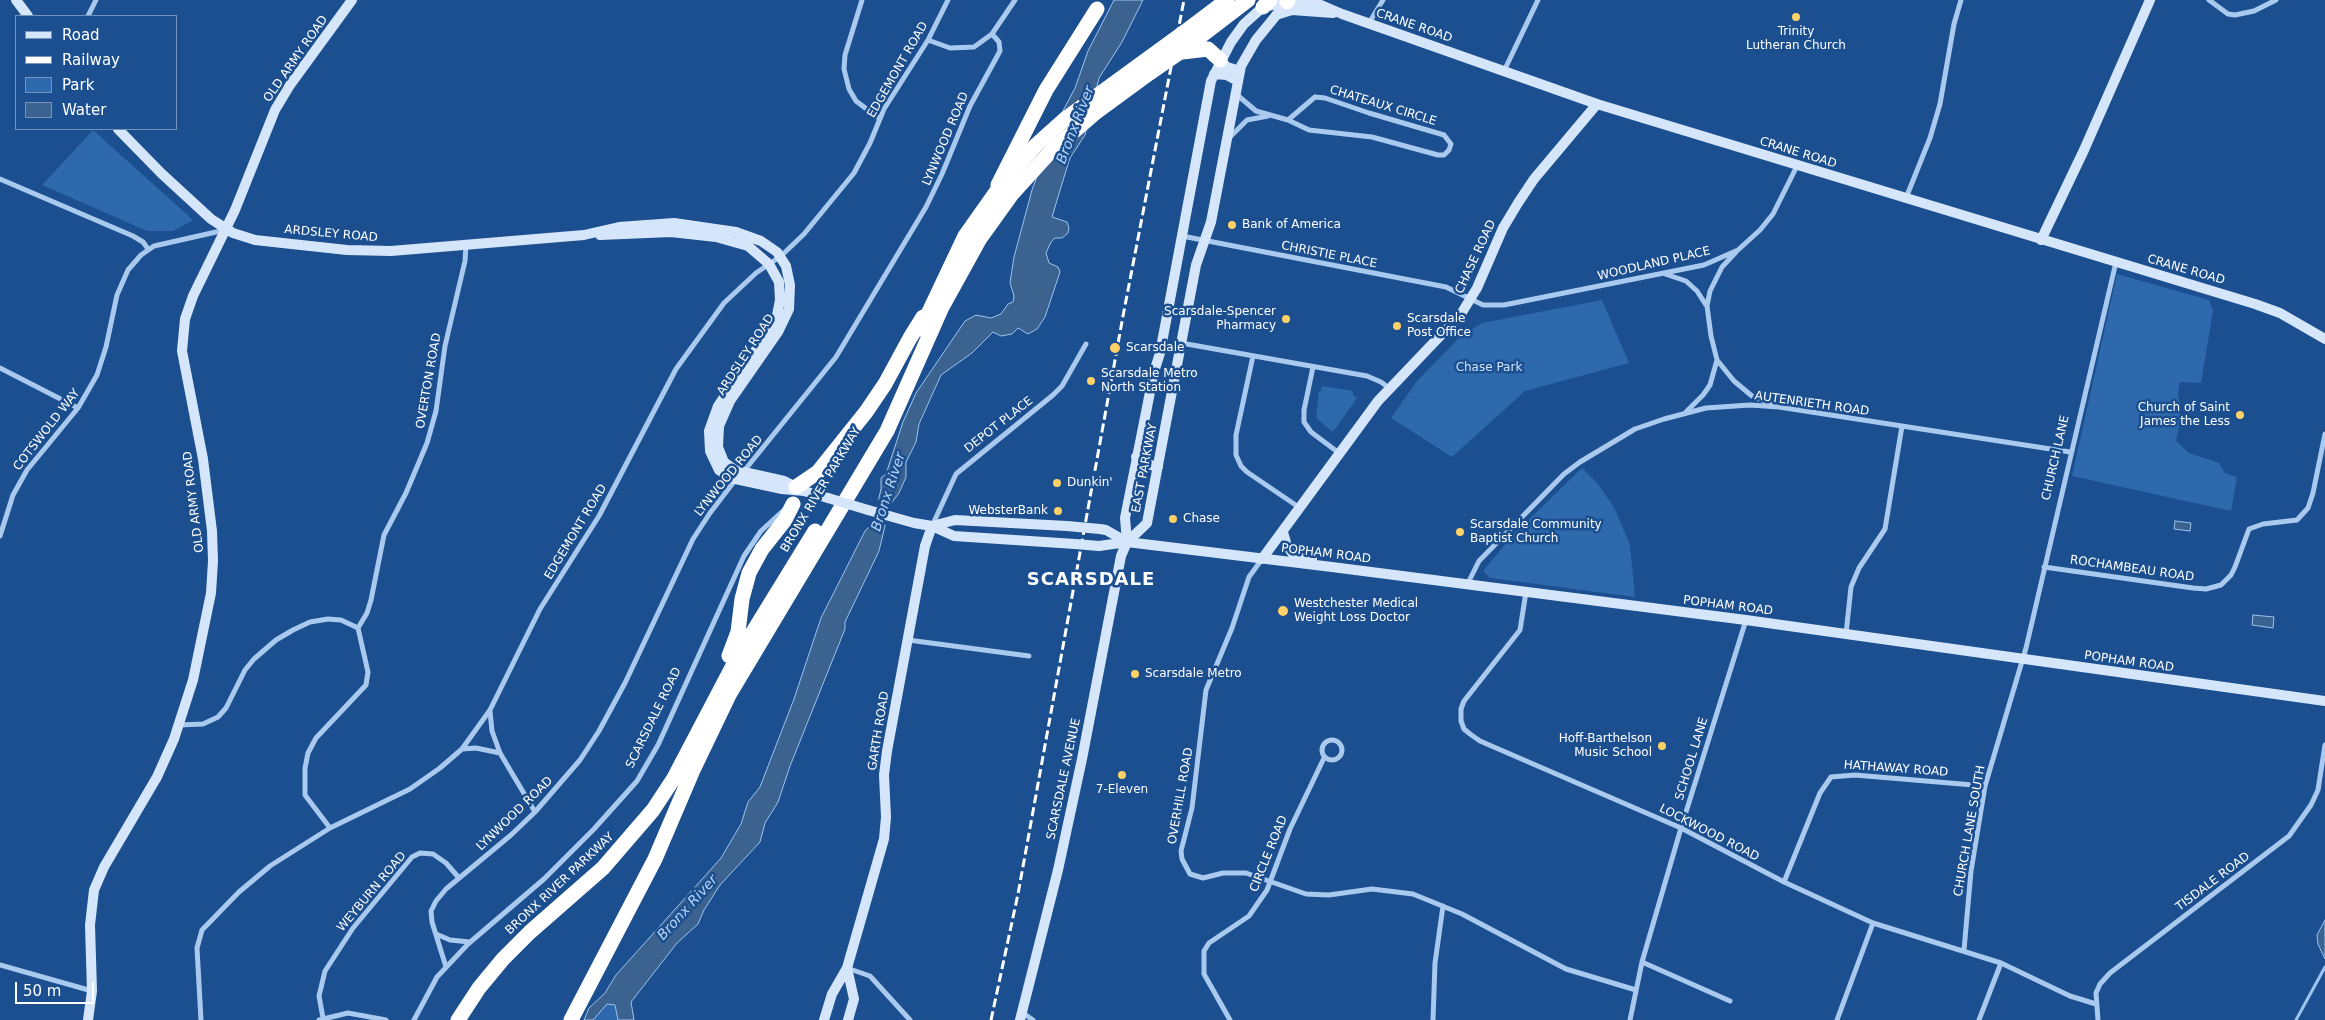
<!DOCTYPE html>
<html>
<head>
<meta charset="utf-8">
<style>
  body { margin:0 }
  #map { position:relative; width:2325px; height:1020px; overflow:hidden; background:#1b4f8f; font-family:"DejaVu Sans",sans-serif }
  canvas { display:block }
  .legend { position:absolute; left:15px; top:15px; width:162px; height:115px; box-sizing:border-box; background:#1b4f8f; border:1px solid #7695bc; margin:0; padding:6px 9px; list-style:none; font-size:15px; color:#fff }
  .legend li { display:flex; align-items:center; gap:10px; height:25px }
  .legend b { width:25px; border:1px solid #7695bc }
  .scale { position:absolute; left:15px; top:982px; width:79px; height:22px; box-sizing:border-box; border:2px solid #fff; border-top:0; padding-left:6px; font-size:15px; line-height:18px; white-space:nowrap; color:#fff; -webkit-text-stroke:4px #1b4f8f; paint-order:stroke }
</style>
</head>
<body>
<div id="map">
<canvas width="2325" height="1020"></canvas>
<ul class="legend">
<li><b style="height:6px;background:#d6e6fa"></b>Road</li>
<li><b style="height:6px;background:#fff"></b>Railway</li>
<li><b style="height:14px;background:#2e69ad"></b>Park</li>
<li><b style="height:14px;background:#3c6290"></b>Water</li>
</ul>
<div class="scale">50 m</div>
</div>
<script>
const g = document.querySelector('canvas').getContext('2d');
g.lineJoin = 'round';
function paint(path, color) { g.fillStyle = color; g.fill(path, 'evenodd'); }
const shape = rows => new Path2D(rows.map(r => 'M' + r).join(''));
function strokePath(path, color, width, dash) { g.strokeStyle = color; g.lineWidth = width; g.lineCap = dash ? 'butt' : 'round'; g.setLineDash(dash || []); g.stroke(path); }
function write(font, color, halo, rows, align = 'center') {
  g.font = font + ' "DejaVu Sans",sans-serif'; g.lineWidth = 5; g.setLineDash([]); g.textBaseline = 'middle'; g.strokeStyle = halo; g.fillStyle = color; for (const [text, x, y, turn = 0] of rows) {
    g.save(); g.translate(x, y); g.rotate((+turn || 0) * Math.PI / 180); g.textAlign = isNaN(turn) ? turn : align; if (halo) g.strokeText(text, 0, 0); g.fillText(text, 0, 0); g.restore();
  }
}
paint(shape([
  [93,130,193,220,194,220,173,231,147,231,42,185],
  [2117,274,2209,300,2213,311,2201,383,2180,382,2178,393,2181,416,2176,441,2189,453,2219,463,2225,473,2237,477,2231,511,2072,476],
  [1602,300,1629,363,1525,391,1452,457,1391,418,1418,380,1461,336,1482,323],
  [1322,386,1353,391,1353,395,1357,398,1333,432,1316,418,1319,391,1321,391],
  [1582,468,1598,484,1614,507,1630,545,1635,597,1490,578,1483,571,1513,535],
  [607,1004,615,1005,618,1020,593,1020]
]), '#2e69ad');
const water = shape([
  [1114,0,1143,0,1122,42,1099,78,1085,135,1070,158,1061,187,1052,217,1067,222,1069,228,1068,233,1062,238,1055,238,1051,242,1046,253,1049,263,1058,267,1060,272,1045,317,1037,329,1028,334,1018,328,1012,334,1001,336,993,332,972,353,941,375,919,424,916,442,906,462,906,477,899,493,890,505,879,551,845,622,845,629,790,766,778,802,765,823,760,842,720,885,704,910,698,924,677,943,631,1002,634,1020,618,1020,615,1005,607,1004,593,1020,584,1020,589,1008,605,993,616,975,721,858,741,824,748,802,760,787,794,699,821,618,865,531,873,523,881,489,881,478,886,474,903,422,916,393,965,321,976,315,991,318,1001,314,1008,304,1013,302,1014,296,1010,283,1014,257,1032,190,1056,124,1075,88,1088,51,1114,0],
  [2175,521,2191,523,2190,531,2174,529,2175,521],
  [2253,615,2274,617,2273,628,2252,625,2253,615],
  [2325,920,2325,959,2318,944,2317,935,2325,920]
]);
paint(water, '#3c6290');
strokePath(water, '#9cc4f0', 1);
paint(shape([
  [876,499,894,504,887,525,871,521]
]), '#1b4f8f');
strokePath(shape([
  [2296,1020,2325,967]
]), '#9cc4f0', 3);
strokePath(shape([
  [862,0,845,55,844,69,849,89,856,101,880,119],
  [2209,0,2228,14,2235,15,2254,11,2276,0],
  [88,16,96,0],
  [1369,23,1383,0],
  [928,40,950,48,974,47,992,34,1015,0],
  [1504,71,1538,0],
  [1236,94,1256,111,1288,120],
  [1315,97,1325,98,1369,113,1444,135,1451,144,1449,150,1444,155,1438,155,1372,137,1309,130,1288,120,1315,97],
  [1229,138,1247,120,1268,116],
  [0,179,133,236,143,242,148,249],
  [1906,198,1930,138,1940,104,1954,24,1961,0],
  [1182,236,1446,287,1483,305,1504,305,1704,265,1738,250,1760,230,1773,214,1797,166],
  [1736,252,1722,267,1710,291,1707,306,1711,336,1717,360,1734,381,1752,396,1773,405],
  [1665,274,1686,281,1697,291,1706,305],
  [1160,353,1181,343,1367,376,1381,382,1389,388],
  [1253,356,1236,435,1236,455,1241,466,1247,472,1300,508],
  [1313,367,1304,410,1304,422,1311,432,1339,453],
  [0,368,78,408],
  [1686,412,1703,395,1710,385,1717,360],
  [744,471,836,357,926,207,942,174,970,106,1000,51,999,42,992,34],
  [932,526,956,474,1053,395,1062,386,1086,344],
  [0,536,13,495,27,470,78,408,97,375,106,347,117,295,128,270,141,255,154,246,225,230],
  [1262,559,1249,577,1232,628,1206,690,1192,808,1181,851,1182,859,1190,874,1203,878,1223,873,1246,873,1306,894,1329,895,1372,889,1413,894,1462,914,1566,969,1636,990],
  [2044,567,2193,588,2206,589,2221,585,2231,575,2235,567,2249,529,2263,524,2297,520,2308,508,2313,493,2325,434],
  [1467,585,1479,561,1564,474,1580,462,1635,429,1664,419,1706,408,1750,405,1779,407,2070,452],
  [1526,592,1520,630,1464,701,1461,709,1461,721,1464,729,1470,734,1480,741,1681,828,1784,882,1873,923,2001,963,2070,996,2096,1004],
  [358,628,367,613,371,600,384,535,406,493,427,443,436,411,445,346,465,261,466,245],
  [1846,634,1851,587,1859,568,1885,529,1902,426],
  [908,640,1029,656],
  [490,711,492,731,500,753],
  [179,725,203,724,218,717,226,708,245,670,254,659,276,640,293,630,310,622,328,619,341,620,358,628,368,672,366,685,316,738,308,753,305,768,305,795,330,828],
  '1322 750a10 10 0 1 1 20 0a10 10 0 1 1-20 0Z',
  [462,749,476,748,500,753,535,812],
  [1784,882,1820,793,1831,777,1855,775,1985,786],
  [436,934,450,940,470,942],
  [1964,950,1971,871,1985,786,2026,648,2116,262],
  [1642,962,1730,1001],
  [0,965,92,991],
  [446,967,432,922,431,911,436,901,446,889,511,835,535,812,580,760,599,731,625,683,693,539,710,513,736,479],
  [847,968,870,976,910,1020],
  [1023,1013,1033,1020],
  [323,1018,319,996,325,971,353,928,412,857,420,853,433,854,446,863,459,878],
  [201,1020,197,948,202,930,239,892,270,866,330,828,410,789,440,768,462,749,490,710,540,609,599,516,676,369,724,303,756,273,781,256,804,234,854,173,870,143,884,109,928,40,948,0],
  [319,1020,348,1013,386,1020],
  [414,1020,437,977,468,944,544,879,594,829,637,781,658,745,744,556,761,531,785,509],
  [1230,1020,1204,974,1204,951,1209,943,1249,916,1267,890,1290,829,1324,758],
  [1433,1020,1435,963,1443,906],
  [1630,1020,1642,962,1681,828,1746,620],
  [1837,1020,1873,923],
  [1979,1020,2001,963],
  [2098,1020,2096,993,2100,984,2110,973,2289,836,2311,805,2318,790,2325,745]
]), '#a9c9ee', 5);
strokePath(shape([
  [16,0,28,16],
  [1276,15,1292,10,1333,13],
  [1220,60,1227,67,1240,71],
  [1214,74,1227,75,1238,81],
  [118,129,161,173,211,219,233,233,255,240,347,250,391,251,584,235,619,227,674,223,736,232,761,241,777,252,786,266,790,285,789,309,778,332,730,401,719,426,718,447,724,462,735,470,784,481,804,491],
  [600,235,671,232,716,237,748,246,769,264,779,282,780,300,777,315,770,329,718,406,709,431,710,451,719,470,731,478,782,489,804,491,828,498],
  [2041,240,2084,150,2150,0],
  [1136,457,1147,464,1158,467],
  [868,510,914,523,932,526,955,520,1067,526],
  [932,526,954,536,1075,544],
  [1100,529,1106,530,1127,542],
  [1283,532,1287,546,1293,554,1312,559],
  [1127,542,1125,518,1154,372,1160,353,1211,81,1231,42,1244,24,1263,7,1281,3,1298,1,1321,5,1342,14,1597,104,2255,304,2280,313,2325,339],
  [1099,546,1127,542,1332,567,1746,620,2325,701],
  [1262,559,1378,401,1461,314,1477,288,1503,228,1518,203,1534,179,1597,104],
  [847,968,854,999,848,1020],
  [88,1020,92,991,90,925,94,890,104,867,157,777,174,739,193,680,211,593,213,561,212,531,203,459,182,351,185,319,193,296,235,210,275,110,290,85,352,0],
  [824,1020,832,994,847,968,884,839,886,817,884,775,887,751,925,546,932,526],
  [1020,1020,1058,870,1082,759,1121,556,1127,542,1147,523,1196,265,1211,222,1241,66,1256,40,1287,2]
]), '#d6e6fa', 10);
strokePath(shape([
  [1287,2,1288,0],
  [1263,7,1270,0],
  [1194,25,1227,0],
  [1180,52,1248,0],
  [1182,52,1208,49,1220,60],
  [998,185,1046,90,1097,9],
  [921,329,965,236,1001,185],
  [796,487,818,472,866,412,885,384,910,338,923,317],
  [729,656,738,632,742,599,749,573,762,549,785,520,793,504],
  [458,1020,479,988,503,959,530,932,603,868,653,810,674,778,737,658,815,531],
  [571,1020,655,859,693,770,729,695,887,431,942,307,979,240,1012,194,1051,151,1095,113,1151,72]
]), '#fff', 15);
strokePath(shape([
  [991,1020,1018,894,1123,316,1184,0]
]), '#fff', 3, [9, 4]);
strokePath(shape([
  [828,498,868,510],
  [1067,526,1100,529],
  [1075,544,1099,546]
]), '#d6e6fa', 10);
strokePath(shape([
  [1151,72,1180,52],
  [1001,185,1036,145,1065,119,1194,25]
]), '#fff', 15);
for (const [x, y, r, color] of [
  [1796,17,5,"#ffd166"],
  [1232,225,5,"#ffd166"],
  [1286,319,5,"#ffd166"],
  [1397,326,5,"#ffd166"],
  [1115,348,6,"#ffd166"],
  [1091,381,5,"#ffd166"],
  [2240,415,5,"#ffd166"],
  [1057,483,5,"#ffd166"],
  [1058,511,5,"#ffd166"],
  [1173,519,5,"#ffd166"],
  [1460,532,5,"#ffd166"],
  [1283,611,6,"#ffd166"],
  [1135,674,5,"#ffd166"],
  [1662,746,5,"#ffd166"],
  [1122,775,5,"#ffd166"]
]) { const dot = new Path2D(); dot.arc(x, y, r, 0, 2 * Math.PI); g.fillStyle = color; g.fill(dot); strokePath(dot, '#1b4f8f', 2); }
write('12px', '#fff', '#1b4f8f', [
  ["CRANE ROAD",1414,26,19],
  ["OLD ARMY ROAD",296,59,-55],
  ["EDGEMONT ROAD",898,70,-60],
  ["CHATEAUX CIRCLE",1383,106,17],
  ["LYNWOOD ROAD",946,139,-67],
  ["CRANE ROAD",1798,153,17],
  ["ARDSLEY ROAD",331,234,5],
  ["CHRISTIE PLACE",1329,255,11],
  ["CHASE ROAD",1476,257,-65],
  ["WOODLAND PLACE",1654,264,-13],
  ["CRANE ROAD",2186,270,16],
  ["ARDSLEY ROAD",746,355,-57],
  ["OVERTON ROAD",429,381,-80],
  ["AUTENRIETH ROAD",1812,404,8],
  ["DEPOT PLACE",999,425,-38],
  ["COTSWOLD WAY",47,430,-52],
  ["CHURCH LANE",2056,458,-77],
  ["EAST PARKWAY",1145,468,-79],
  ["LYNWOOD ROAD",729,476,-51],
  ["BRONX RIVER PARKWAY",821,490,-59],
  ["OLD ARMY ROAD",194,502,-97],
  ["EDGEMONT ROAD",576,532,-59],
  ["POPHAM ROAD",1326,554,7],
  ["ROCHAMBEAU ROAD",2132,569,8],
  ["POPHAM ROAD",1728,606,7],
  ["POPHAM ROAD",2129,662,8],
  ["SCARSDALE ROAD",654,718,-64],
  ["GARTH ROAD",879,731,-81],
  ["SCHOOL LANE",1692,759,-73],
  ["HATHAWAY ROAD",1896,769,4],
  ["SCARSDALE AVENUE",1064,779,-78],
  ["OVERHILL ROAD",1181,796,-80],
  ["LYNWOOD ROAD",515,814,-44],
  ["CHURCH LANE SOUTH",1970,831,-80],
  ["LOCKWOOD ROAD",1709,833,27],
  ["CIRCLE ROAD",1269,854,-68],
  ["TISDALE ROAD",2213,882,-37],
  ["BRONX RIVER PARKWAY",560,884,-43],
  ["WEYBURN ROAD",372,892,-50]
]);
write('12px', '#fff', '#1b4f8f', [
  ["Trinity",1796,32,"center"],
  ["Lutheran Church",1796,46,"center"],
  ["Bank of America",1242,225],
  ["Scarsdale-Spencer",1276,312,"right"],
  ["Pharmacy",1276,326,"right"],
  ["Scarsdale",1407,319],
  ["Post Office",1407,333],
  ["Scarsdale",1126,348],
  ["Scarsdale Metro",1101,374],
  ["North Station",1101,388],
  ["Church of Saint",2230,408,"right"],
  ["James the Less",2230,422,"right"],
  ["Dunkin'",1067,483],
  ["WebsterBank",1048,511,"right"],
  ["Chase",1183,519],
  ["Scarsdale Community",1470,525],
  ["Baptist Church",1470,539],
  ["Westchester Medical",1294,604],
  ["Weight Loss Doctor",1294,618],
  ["Scarsdale Metro",1145,674],
  ["Hoff-Barthelson",1652,739,"right"],
  ["Music School",1652,753,"right"],
  ["7-Eleven",1122,790,"center"]
], 'left');
write('12px', '#cfe3fa', '#1b4f8f', [
  ["Chase Park",1489,368]
]);
write('italic 14px', '#b5d3f5', '#1b4f8f', [
  ["Bronx River",1076,125,-69],
  ["Bronx River",889,492,-72],
  ["Bronx River",688,908,-48]
]);
g.letterSpacing = '1px';
write('bold 18px', '#fff', '#1b4f8f', [
  ["SCARSDALE",1091,580]
]);
g.letterSpacing = '0px';
</script>
</body>
</html>
